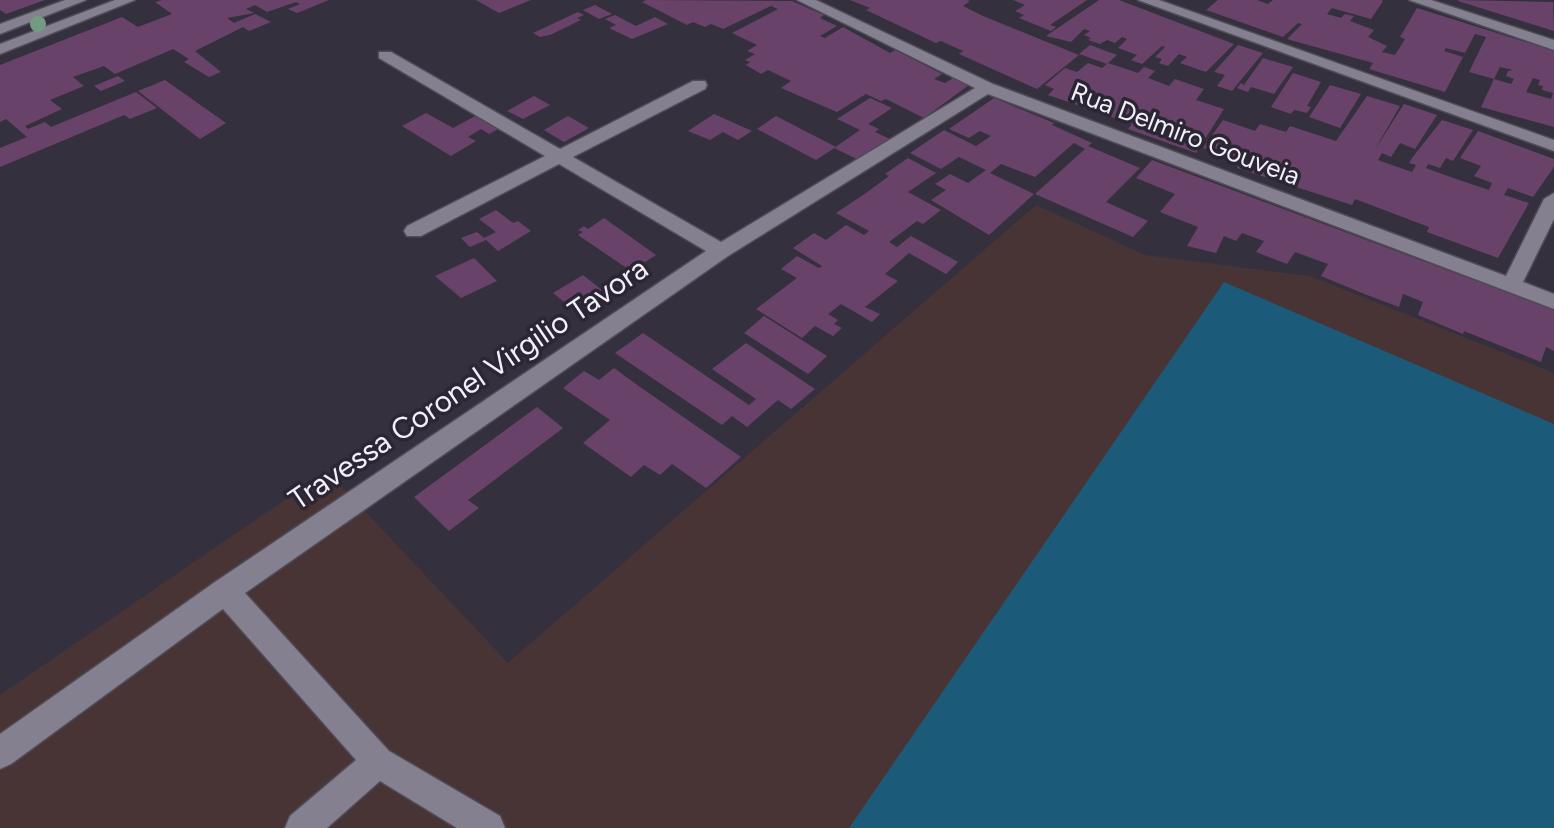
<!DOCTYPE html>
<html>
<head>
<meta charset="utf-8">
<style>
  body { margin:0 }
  canvas { display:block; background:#34303d }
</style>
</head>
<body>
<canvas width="1554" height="828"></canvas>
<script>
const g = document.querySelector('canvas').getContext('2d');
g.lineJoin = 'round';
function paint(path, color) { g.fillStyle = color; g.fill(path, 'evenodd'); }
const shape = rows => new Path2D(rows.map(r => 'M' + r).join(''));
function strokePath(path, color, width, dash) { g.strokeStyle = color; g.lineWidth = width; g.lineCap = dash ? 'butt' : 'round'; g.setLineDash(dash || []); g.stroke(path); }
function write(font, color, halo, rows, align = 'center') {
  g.font = font + ' Figtree,sans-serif'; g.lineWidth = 7; g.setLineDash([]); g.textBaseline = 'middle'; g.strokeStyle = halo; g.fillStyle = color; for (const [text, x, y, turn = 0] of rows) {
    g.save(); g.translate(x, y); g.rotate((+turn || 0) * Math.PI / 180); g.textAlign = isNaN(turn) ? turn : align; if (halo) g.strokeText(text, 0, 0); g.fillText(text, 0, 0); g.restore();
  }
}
paint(shape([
  [1036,205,1145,255,1310,276,1554,373,1554,828,0,828,0,695,327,471,508,663]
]), '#493435');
paint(shape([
  [1224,282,1554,424,1554,828,849,828]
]), '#1b5a78');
paint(shape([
  [0,0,45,0,6,14,0,10],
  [162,0,329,0,297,13,288,9,300,4,296,2,267,12,255,5,246,9,254,13,227,18,234,23,255,14,271,22,249,31,243,27,195,51,221,72,209,77,184,62,189,59,173,49,115,74,104,66,73,77,84,86,50,100,62,109,25,126,28,129,45,122,51,127,136,92,157,108,130,119,124,115,0,167,0,148,27,137,6,119,0,122,0,65,122,17,138,27,172,14,155,2],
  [476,0,531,0,499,13],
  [646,0,792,1,824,15,820,18,837,26,820,36,825,38,843,27,890,53,895,50,942,74,934,79,945,83,953,78,969,85,924,118,886,99,881,101,866,94,837,112,781,88,791,81,768,70,761,74,746,65,750,62,745,60,755,54,747,51,757,45,732,33,778,9,771,6,777,3,723,29,711,24,705,27,693,22,687,25,642,2],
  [850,0,967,0,970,1,963,6,983,16,1079,55,1037,89,959,54,963,51,941,41,936,43,866,10,870,8],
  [1013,0,1087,0,1050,25,1056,27,1051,31,1019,18,1024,15,1015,11,1025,5],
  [1099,0,1119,0,1234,44,1206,72,1180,63,1187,57,1179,54,1168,66,1159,63,1162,59,1155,57,1165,47,1162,46,1142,64,1131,60,1137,55,1118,48,1127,39,1122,37,1115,43,1107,40,1100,44,1088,40,1091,38,1084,35,1090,31,1084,29,1071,42,1046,36],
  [1218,0,1257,0,1268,4,1273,0,1381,0,1383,1,1371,19,1321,5,1332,8,1327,14,1341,18,1345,14,1354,16,1350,21,1374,30,1368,37,1387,46,1382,52,1395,55,1405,39,1400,37,1417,8,1554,51,1554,127,1481,107,1494,79,1511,84,1514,79,1506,76,1508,71,1513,70,1500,67,1494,79,1469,72,1486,37,1475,34,1465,53,1446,48,1444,51,1463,57,1445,92,1369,69,1373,63,1287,39,1302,24,1298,23,1283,37,1206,10],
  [1533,78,1540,80,1538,85,1543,86,1542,90,1553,93,1551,99,1526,92],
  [1458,0,1553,2,1554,31,1458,1],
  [595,5,612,14,599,19,583,10],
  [578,12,584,15,577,18,581,20,550,35,540,37,533,33],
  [615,15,636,26,655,17,668,24,632,39,609,28,616,25,605,19],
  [1090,45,1117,55,1107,64,1079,54],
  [1238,45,1263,53,1232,91,1217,86,1225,75,1214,72],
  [1263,58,1293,67,1274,94,1251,87,1248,92,1237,88,1241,83,1244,85],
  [1088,63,1102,68,1108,63,1138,73,1144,67,1155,71,1148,78,1169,86,1175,79,1204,89,1196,100,1224,109,1196,153,1128,129,1132,124,1048,95,1054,89,1045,85,1065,68,1077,72],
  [1293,73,1321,82,1307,106,1311,107,1307,113,1294,110,1291,114,1271,107],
  [118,76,125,81,101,91,94,86],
  [165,80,226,123,200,139,138,91],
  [1330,85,1361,94,1340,128,1309,117],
  [534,96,550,105,523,119,507,111],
  [1367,96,1400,106,1374,151,1404,104,1437,115,1415,149,1400,143,1391,157,1382,153,1378,160,1412,172,1416,165,1409,163,1412,158,1442,120,1473,130,1453,161,1446,158,1440,168,1428,164,1426,168,1456,179,1489,190,1492,183,1474,176,1481,166,1460,158,1478,131,1554,159,1554,167,1533,197,1508,188,1504,195,1529,203,1498,258,1427,232,1429,227,1355,199,1352,205,1237,168,1241,161,1203,148,1223,120,1255,131,1260,124,1286,132,1290,126,1336,141],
  [870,98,892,108,868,124,879,129,875,132,892,140,861,161,834,148,860,130,837,119],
  [994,98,1054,123,1052,125,1092,143,1088,146,1140,168,1106,202,1148,221,1133,237,1035,194,1085,149,1074,143,1035,177,1001,164,990,173,1034,194,989,235,931,200,946,190,935,184,950,174,968,183,986,170,959,157,941,169,910,153,944,130,976,146,991,136,980,131,969,138,949,129],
  [426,113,453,128,479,114,502,127,489,134,481,129,468,137,476,141,451,156,402,126],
  [714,114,752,131,738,140,723,132,710,140,688,131],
  [568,116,589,128,564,142,544,130],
  [776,116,836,147,816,160,757,129],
  [908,158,936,173,908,192,941,210,923,224,917,221,889,242,897,247,911,236,958,262,946,274,909,253,885,274,898,281,865,307,880,314,872,322,841,304,828,314,838,320,834,324,842,328,833,336,815,326,802,338,756,309,797,278,781,269,797,256,819,268,822,266,793,248,814,233,826,240,846,225,864,235,869,231,836,213,866,193,889,176,885,174],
  [1152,160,1554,310,1554,351,1546,347,1541,362,1464,331,1463,334,1418,315,1423,302,1403,294,1399,307,1367,295,1321,276,1328,264,1295,252,1287,264,1256,252,1264,241,1242,233,1236,241,1224,236,1216,253,1187,246,1198,227,1160,212,1175,194,1136,178],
  [496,210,513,223,518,221,531,231,498,251,486,240,470,247,461,238,477,232,484,238,496,232,479,219],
  [604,218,656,255,631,271,578,235,583,232,578,230,584,226,588,229],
  [474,258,497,281,461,298,435,276],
  [583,275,602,290,576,306,573,303,569,306,553,293],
  [764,316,827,356,808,374,744,333],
  [643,333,749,405,756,399,712,369,746,343,815,389,791,409,778,400,747,427,732,416,722,425,615,353],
  [614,368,640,387,741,457,706,488,672,464,660,475,644,465,631,477,583,443,610,420,563,388,584,371,599,380],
  [537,407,563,428,468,500,479,508,449,531,414,497]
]), '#694269');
const lane = shape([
  [225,578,235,582,389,751,500,816,505,828,457,828,380,781,327,828,285,828,290,816,356,760,215,600,211,591,215,582,225,578]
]);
const street = shape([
  [797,0,816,0,993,84,1506,276,1544,199,1554,193,1554,219,1523,282,1554,294,1554,309,988,94,728,256,235,600,11,764,0,769,0,734,215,582,706,251,559,164,421,236,407,236,404,231,407,226,545,156,379,58,379,52,391,52,560,149,693,81,705,81,707,85,705,89,573,157,721,242,975,88,797,0],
  [1138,0,1159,0,1554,140,1554,151,1138,0],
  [1409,0,1431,0,1554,40,1554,50,1409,0]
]);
const secondary = shape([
  [65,0,86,0,0,34,0,24,65,0],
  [115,0,135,0,0,54,0,44,115,0]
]);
strokePath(lane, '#4f4c57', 3);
strokePath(street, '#4f4c57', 3);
strokePath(secondary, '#4f4c57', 3);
paint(lane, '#84808f');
paint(street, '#84808f');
paint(secondary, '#84808f');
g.fillStyle = '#729b82';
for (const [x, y] of [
  [38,24]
]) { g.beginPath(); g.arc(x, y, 8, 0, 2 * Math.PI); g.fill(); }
write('26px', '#f2eff8', '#2a2633', [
  ["Rua Delmiro Gouveia",1185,135,21]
]);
write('30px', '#f2eff8', '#2a2633', [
  ["Travessa Coronel Virgilio Tavora",469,385,-34]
]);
</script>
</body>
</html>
